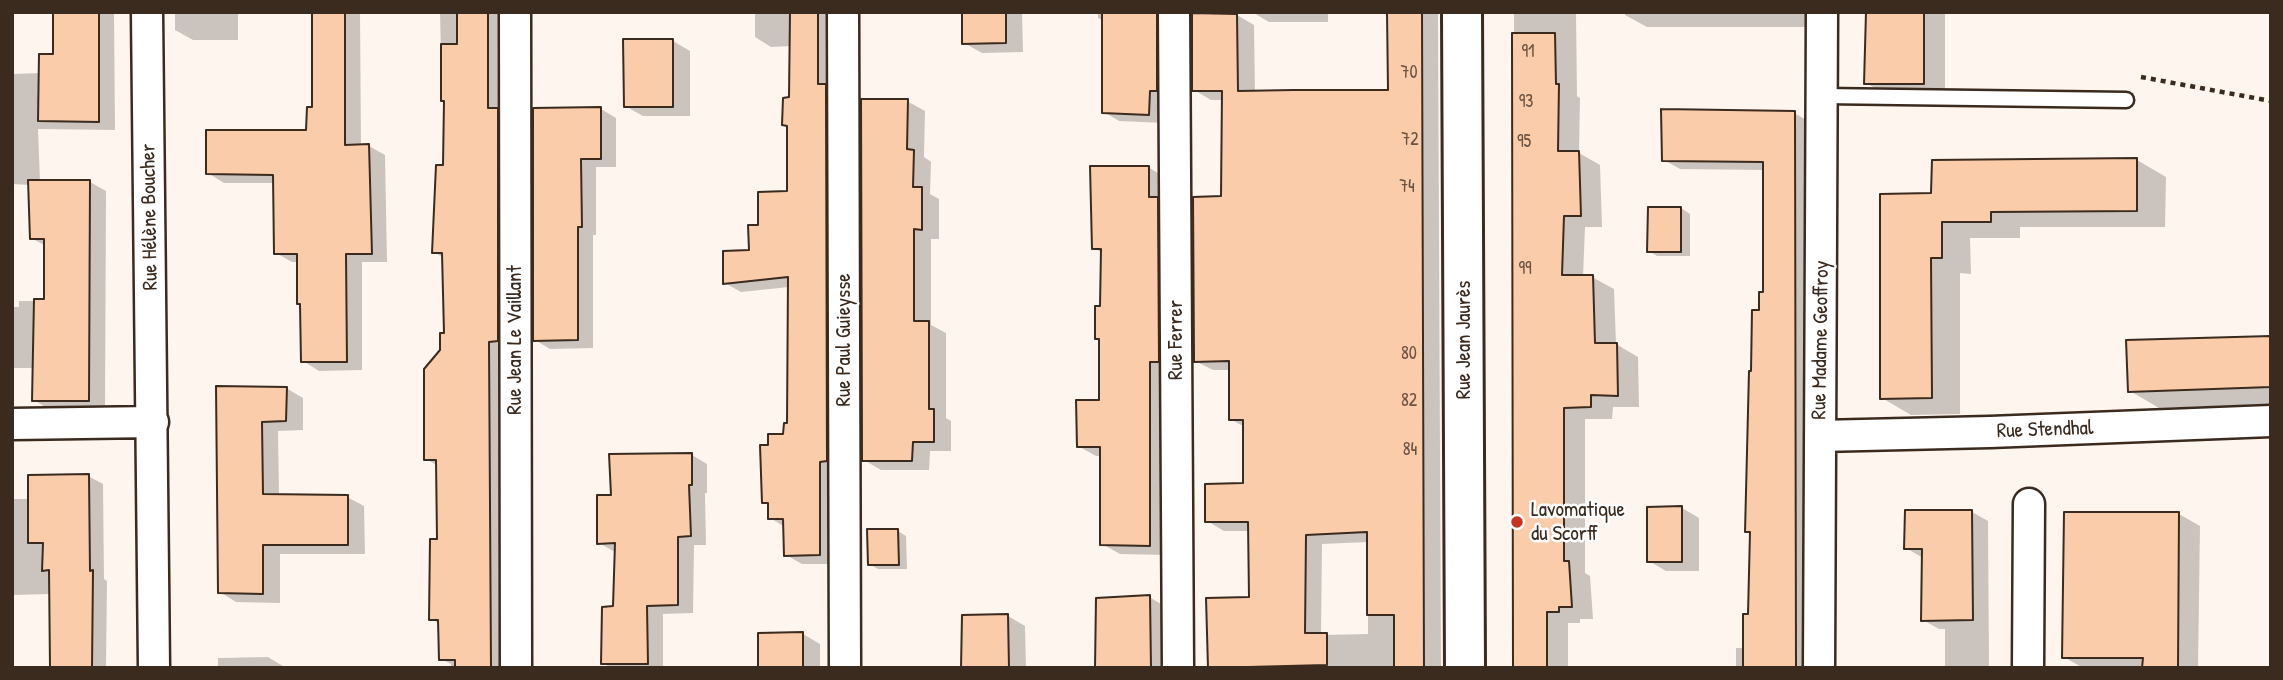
<!DOCTYPE html>
<html>
<head>
<meta charset="utf-8">
<style>
  body { margin:0 }
  #map { position:relative; width:2283px; height:680px; overflow:hidden; background:#fef5ee; font-family:"Patrick Hand",sans-serif }
  canvas { display:block }
  .frame { position:absolute; inset:0; border:14px solid #3b2a1e; pointer-events:none }
</style>
</head>
<body>
<div id="map">
<canvas width="2283" height="680"></canvas>
<div class="frame"></div>
</div>
<script>
const g = document.querySelector('canvas').getContext('2d');
g.lineJoin = 'round';
function paint(path, color) { g.fillStyle = color; g.fill(path, 'evenodd'); }
const shape = rows => new Path2D(rows.map(r => 'M' + r).join(''));
function strokePath(path, color, width, dash) { g.strokeStyle = color; g.lineWidth = width; g.lineCap = dash ? 'butt' : 'round'; g.setLineDash(dash || []); g.stroke(path); }
function write(font, color, halo, rows, align = 'center') {
  g.font = font + ' "Patrick Hand",sans-serif'; g.lineWidth = 5; g.setLineDash([]); g.textBaseline = 'middle'; g.strokeStyle = halo; g.fillStyle = color; for (const [text, x, y, turn = 0] of rows) {
    g.save(); g.translate(x, y); g.rotate((+turn || 0) * Math.PI / 180); g.textAlign = isNaN(turn) ? turn : align; if (halo) g.strokeText(text, 0, 0); g.fillText(text, 0, 0); g.restore();
  }
}
paint(shape([
  [55,12,114,12,115,130,38,129,40,182,90,182,106,191,105,409,50,410,34,400,34,368,12,368,12,307,19,307,19,301,46,301,46,246,31,238,30,185,12,184,12,74,41,73,55,56],
  [175,12,238,12,238,40,193,40,175,30],
  [314,12,360,12,361,146,369,146,385,155,387,262,362,262,362,370,319,371,303,361,299,262,292,262,276,253,275,183,224,183,208,173,308,131,314,109],
  [440,12,503,12,506,668,451,668,451,664,441,659,440,624,431,619,439,541,438,466,426,459,445,334,444,258,434,252,445,166,446,102,442,100],
  [755,12,834,12,836,564,802,564,786,555,785,527,770,518,770,505,764,502,770,447,784,435,788,425,789,287,741,292,725,283,751,251,759,227,789,193,789,127,784,124,791,99,791,46,771,47,755,37],
  [964,12,1022,12,1023,52,982,53,964,43],
  [1098,12,1163,12,1164,123,1119,121,1104,112,1104,21,1098,18],
  [1252,12,1328,12,1328,22,1269,22],
  [1389,12,1438,12,1441,668,1209,668,1251,599,1250,531,1224,531,1207,521,1244,485,1245,427,1230,419,1231,370,1213,370,1195,361,1223,198,1223,100,1211,100,1194,90,1237,15,1254,25,1255,93,1390,91],
  [1368,542,1368,634,1321,635,1322,544],
  [1514,12,1576,12,1577,96,1580,98,1579,153,1600,165,1602,227,1585,227,1583,277,1592,277,1614,289,1616,344,1638,357,1639,407,1613,407,1612,419,1585,419,1585,573,1590,576,1593,619,1580,619,1580,623,1568,623,1568,668,1515,668],
  [1625,12,1816,12,1816,27,1647,27,1625,15],
  [1867,12,1945,12,1945,95,1888,95,1866,83],
  [673,41,690,51,690,116,643,116,625,106],
  [907,101,925,111,924,157,931,162,930,194,939,199,939,239,931,239,931,325,946,333,946,418,951,421,951,451,930,451,929,470,881,470,864,460],
  [534,109,601,109,616,118,616,167,596,167,596,235,593,235,593,348,550,349,535,340],
  [1794,113,1810,122,1812,668,1736,668,1736,648,1745,648,1750,616,1752,534,1747,531,1753,372,1765,294,1764,170,1680,169,1664,160],
  [2137,160,2166,177,2165,227,2020,227,2020,238,1970,238,1971,274,1960,273,1960,414,1911,415,1882,398,1933,195],
  [1148,167,1166,178,1167,555,1120,554,1102,544,1101,456,1096,456,1078,446,1100,402,1101,341,1096,338,1102,308,1103,253,1093,248],
  [1681,208,1690,214,1690,256,1657,256,1649,251],
  [2271,338,2271,404,2159,408,2130,391],
  [218,387,286,388,303,398,303,430,278,431,279,496,347,497,364,506,365,554,280,554,280,603,236,602,220,592],
  [692,455,707,464,707,493,705,493,706,545,694,545,693,613,663,614,663,668,611,668,603,663,615,608,615,552,599,543,612,497],
  [88,476,103,484,104,579,107,581,106,668,53,668,51,594,12,595,12,499,29,499],
  [1682,508,1699,518,1699,571,1666,571,1649,561],
  [1972,512,1988,521,1989,668,1945,668,1945,629,1939,629,1923,620,1923,558,1906,548],
  [2179,514,2200,526,2198,668,2083,668,2064,657],
  [898,531,906,536,907,569,878,569,869,564],
  [1149,597,1166,607,1166,668,1096,668],
  [1008,616,1025,626,1026,668,963,668],
  [803,634,820,644,820,668,768,668],
  [268,657,286,668,218,668,218,658]
]), '#0003');
const building = shape([
  [53,12,99,12,99,122,38,121,39,54,53,54,53,12],
  [312,12,345,12,345,145,369,144,372,254,346,254,347,362,301,362,300,304,297,304,297,254,274,254,273,175,206,174,206,130,306,130,307,107,312,107,312,12],
  [457,12,488,12,488,108,498,108,498,341,489,342,491,668,455,668,455,660,439,660,438,620,429,620,430,539,437,539,436,460,424,460,424,369,440,350,440,333,444,333,442,253,432,253,436,165,443,165,444,101,441,101,441,44,457,44,457,12],
  [790,12,818,12,818,84,826,84,827,461,820,462,820,555,784,556,783,519,768,519,768,503,762,503,760,445,768,445,768,434,783,434,784,423,787,423,788,277,723,284,723,251,749,250,748,225,758,225,758,192,787,191,787,126,782,125,783,98,789,97,790,12],
  [962,12,1006,12,1006,43,962,44,962,12],
  [1102,12,1157,13,1157,91,1150,91,1149,115,1102,113,1102,12],
  [1387,12,1422,12,1424,668,1394,668,1394,615,1367,615,1367,532,1306,535,1305,633,1327,633,1327,665,1208,668,1206,598,1249,597,1248,522,1205,522,1205,484,1243,483,1243,420,1229,420,1229,361,1194,362,1193,197,1221,196,1222,91,1192,91,1192,13,1237,14,1238,91,1293,90,1388,90,1387,12],
  [1866,12,1924,12,1924,84,1864,84,1866,12],
  [1512,33,1555,33,1556,84,1559,84,1558,151,1579,151,1581,216,1564,216,1562,275,1593,275,1595,343,1617,343,1618,396,1591,395,1591,407,1564,408,1564,561,1569,561,1572,607,1559,607,1559,612,1547,612,1547,668,1513,668,1512,33],
  [623,39,673,39,673,107,624,107,623,39],
  [861,99,908,99,907,149,914,150,913,187,922,187,922,230,914,229,914,321,929,321,929,409,934,409,934,442,913,442,912,461,862,461,861,99],
  [601,107,601,159,581,159,582,227,578,227,578,340,533,341,533,108,601,107],
  [1661,109,1795,111,1796,668,1743,668,1743,614,1748,614,1750,532,1745,532,1749,371,1751,371,1752,310,1759,310,1759,292,1763,292,1763,162,1662,161,1661,109],
  [2137,158,2137,211,1991,212,1991,222,1942,222,1942,258,1931,258,1932,398,1880,399,1880,194,1931,193,1932,160,2137,158],
  [1090,166,1149,166,1149,197,1158,197,1159,362,1150,362,1150,546,1100,545,1100,447,1077,447,1076,400,1099,400,1099,339,1095,339,1095,306,1100,306,1101,249,1092,249,1090,166],
  [28,180,90,180,89,401,32,401,34,299,44,299,44,239,30,239,28,180],
  [1648,207,1681,207,1681,252,1647,252,1648,207],
  [2271,336,2271,387,2128,392,2126,340,2271,336],
  [216,386,287,387,286,421,262,422,263,494,348,495,348,545,263,545,263,594,218,593,216,386],
  [692,453,692,485,689,485,691,536,678,537,678,605,647,606,648,664,601,664,602,607,613,606,615,543,597,544,597,495,611,495,609,454,692,453],
  [89,474,90,571,93,570,92,668,50,667,49,570,42,571,43,543,28,543,28,475,89,474],
  [1682,506,1682,562,1647,562,1647,507,1682,506],
  [1905,510,1972,510,1973,620,1921,621,1922,549,1904,549,1905,510],
  [2064,512,2179,512,2178,668,2142,668,2143,658,2062,658,2064,512],
  [867,529,898,529,899,565,868,565,867,529],
  [1150,595,1151,668,1095,668,1096,598,1150,595],
  [1008,614,1009,668,961,668,962,615,1008,614],
  [803,632,803,668,758,668,758,633,803,632]
]);
paint(building, '#facca9');
strokePath(building, '#3b2a1e', 2);
const service = shape([
  [1823,96,2126,100]
]);
const minor = shape([
  [147,12,154,668],
  [515,12,516,668],
  [843,12,845,668],
  [1174,12,1178,668],
  [12,424,153,422],
  [1820,436,1990,432,2271,421],
  [1819,668,1822,12],
  [2028,668,2029,504]
]);
const secondary = shape([
  [1462,12,1465,668]
]);
strokePath(service, '#3b2a1e', 19);
strokePath(minor, '#3b2a1e', 35);
strokePath(secondary, '#3b2a1e', 44);
strokePath(shape([
  [2141,77,2271,101]
]), '#3b2a1e', 4.5, [5, 5]);
strokePath(service, '#fff', 14);
strokePath(minor, '#fff', 30);
strokePath(secondary, '#fff', 38);
for (const [x, y, r, color] of [
  [1517,522,7,"#c8321e"]
]) { const dot = new Path2D(); dot.arc(x, y, r, 0, 2 * Math.PI); g.fillStyle = color; g.fill(dot); strokePath(dot, '#fff', 2.5); }
write('18px', '#6b5241', null, [
  ["91",1528,52],
  ["70",1409,73],
  ["93",1526,102],
  ["72",1410,140],
  ["95",1524,142],
  ["74",1407,187],
  ["99",1525,269],
  ["80",1409,354],
  ["82",1409,401],
  ["84",1410,450]
]);
write('21px', '#3b2a1e', '#fff', [
  ["Rue Hélène Boucher",150,217,-91],
  ["Rue Jean Le Vaillant",515,340,-90],
  ["Rue Paul Guieysse",844,340,-90],
  ["Rue Ferrer",1176,340,-90],
  ["Rue Jean Jaurès",1464,340,-90],
  ["Rue Madame Geoffroy",1821,340,-89],
  ["Rue Stendhal",2045,430,-2]
]);
write('21px', '#3b2a1e', '#fff', [
  ["Lavomatique",1531,510],
  ["du Scorff",1531,534]
], 'left');
</script>
</body>
</html>
